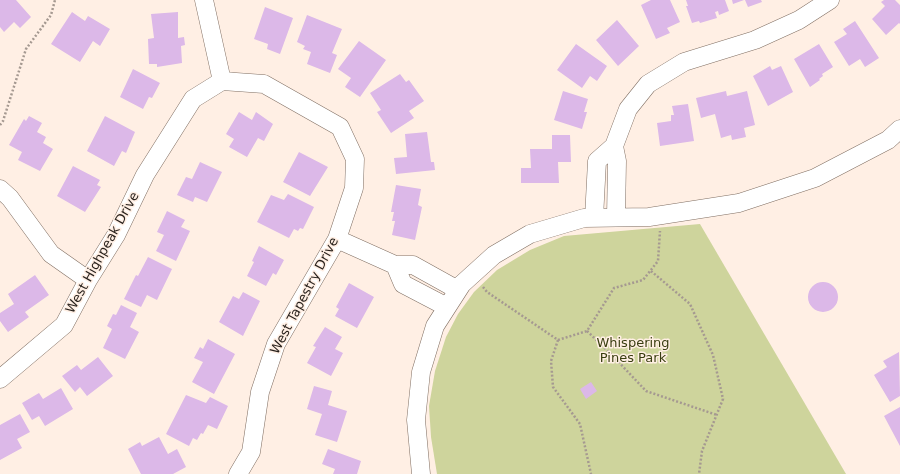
<!DOCTYPE html>
<html>
<head>
<meta charset="utf-8">
<style>
  body { margin:0 }
  canvas { display:block; background:#ffefe4 }
</style>
</head>
<body>
<canvas width="900" height="474"></canvas>
<script>
const g = document.querySelector('canvas').getContext('2d');
g.lineJoin = 'round';
function paint(path, color) { g.fillStyle = color; g.fill(path, 'evenodd'); }
const shape = rows => new Path2D(rows.map(r => 'M' + r).join(''));
function strokePath(path, color, width, dash) { g.strokeStyle = color; g.lineWidth = width; g.lineCap = dash ? 'butt' : 'round'; g.setLineDash(dash || []); g.stroke(path); }
function write(font, color, halo, rows, align = 'center') {
  g.font = font + ' "DejaVu Sans",sans-serif'; g.lineWidth = 3; g.setLineDash([]); g.textBaseline = 'middle'; g.strokeStyle = halo; g.fillStyle = color; for (const [text, x, y, turn = 0] of rows) {
    g.save(); g.translate(x, y); g.rotate((+turn || 0) * Math.PI / 180); g.textAlign = isNaN(turn) ? turn : align; if (halo) g.strokeText(text, 0, 0); g.fillText(text, 0, 0); g.restore();
  }
}
paint(shape([
  [700,224,846,474,437,474,431,437,429,406,435,371,446,337,458,314,474,292,497,270,530,250,564,236]
]), '#ced49c');
paint(shape([
  [0,0,16,0,31,17,20,28,14,22,4,32,0,27],
  [651,0,670,0,680,22,667,28,670,33,656,39,641,5],
  [686,0,725,0,729,11,719,15,718,11,715,12,717,18,700,23,699,21,692,23,686,6,688,6],
  [732,0,744,0,733,4],
  [745,0,761,0,762,2,748,7],
  [884,0,895,0,900,5,900,24,899,23,886,35,872,19,885,6,881,2],
  [265,7,293,18,280,54,267,49,268,44,254,39],
  [72,12,85,21,88,16,110,29,100,46,93,41,80,62,51,44],
  [178,12,178,38,184,37,185,45,181,46,182,63,157,67,157,64,149,64,148,39,154,38,151,14],
  [307,15,342,29,332,53,337,55,330,73,307,64,311,52,303,49,305,46,297,42],
  [617,20,639,46,618,66,596,40],
  [855,21,879,58,865,67,860,59,849,66,834,42,847,34,843,29],
  [359,41,386,60,360,97,345,87,351,78,338,69],
  [576,44,607,66,597,81,590,76,582,88,557,70],
  [819,44,833,67,822,74,823,76,819,79,820,80,810,87,794,59],
  [770,66,772,70,781,66,793,92,768,106,753,76],
  [133,69,160,83,152,98,149,97,143,109,120,97],
  [400,74,406,82,409,80,424,101,409,111,414,118,391,133,377,112,381,110,370,93],
  [563,91,588,99,584,112,587,112,582,129,554,120],
  [726,91,727,96,747,91,755,125,744,128,746,137,732,140,731,135,721,138,715,114,701,118,696,98],
  [688,104,694,141,660,146,657,123,671,121,671,115,674,115,672,106],
  [239,112,252,120,256,112,273,124,264,141,258,138,247,157,229,147,234,139,226,134],
  [29,116,42,123,37,132,46,137,43,143,53,149,40,171,18,160,22,152,9,145,24,119,26,121],
  [105,116,135,132,126,153,122,151,114,166,87,151],
  [427,132,431,162,434,162,435,170,396,174,394,158,407,157,405,134],
  [552,135,570,135,571,162,558,162,559,183,521,183,521,168,531,168,530,149,552,149],
  [299,152,328,167,310,196,283,182],
  [200,162,222,172,207,202,195,197,193,202,177,195,186,177,192,179],
  [73,166,100,180,97,185,101,187,85,212,57,196],
  [396,185,421,189,418,205,422,207,415,240,392,235,395,221,392,221,394,212,391,212],
  [288,194,314,207,303,229,300,228,298,231,294,229,289,238,257,222,271,195,284,200],
  [167,211,185,220,181,227,190,231,176,261,156,251,164,235,157,232],
  [259,246,284,260,276,275,273,273,266,286,247,276,254,262,252,261],
  [148,257,172,269,157,300,147,295,141,307,124,299,136,275,138,276],
  [35,275,49,295,25,312,29,317,8,332,0,321,0,313,14,304,8,294],
  '808 297a15 15 0 1 1 30 0a15 15 0 1 1-30 0Z',
  [349,283,374,297,357,328,335,316,339,309,336,307],
  [243,292,260,301,243,336,219,322,233,296,239,299],
  [121,305,137,313,130,327,139,332,125,359,103,348,112,329,107,326,113,314,116,315],
  [325,327,342,337,335,349,343,353,331,376,307,363,316,347,313,346],
  [208,339,235,354,214,394,192,382,203,362,194,358,200,347,203,349],
  [899,352,900,396,890,402,874,375,887,367,883,361],
  [98,357,113,376,87,396,80,387,75,392,62,376,77,365,81,370],
  [591,382,597,391,586,399,580,389],
  [314,386,332,391,328,405,347,411,337,442,315,435,322,414,307,409],
  [61,388,73,409,45,426,39,416,32,420,22,403,39,393,43,399],
  [186,395,206,403,210,397,228,406,217,429,208,425,203,434,201,433,197,440,193,438,189,446,166,434],
  [900,407,900,446,884,416],
  [20,414,30,432,17,439,22,448,0,460,0,425],
  [159,437,168,454,177,449,186,467,173,474,141,474,128,449,140,442,142,446],
  [328,449,361,461,357,474,333,474,335,469,322,464]
]), '#dcb8e8');
const minor = shape([
  [204,0,222,81],
  [222,81,264,84,340,127,355,159,354,188,337,239,276,344,260,392,251,452,238,474],
  [614,146,617,161,616,217],
  [0,189,10,198,51,254,88,280],
  [594,218,597,161,614,146,628,109,648,84,684,62,755,40,799,20,830,0],
  [337,239,395,265,413,265,458,290],
  [395,265,403,284,447,307],
  [0,379,64,325,88,280,116,235,145,175,193,99,222,81],
  [421,474,416,420,421,372,435,326,462,284,494,255,530,234,584,218,649,217,739,203,815,178,888,140,900,129]
]);
strokePath(minor, '#806f63', 19);
strokePath(shape([
  [0,125,3,121,26,49,51,15,55,0],
  [651,271,690,304,713,355,723,399,702,451,699,474],
  [483,287,487,292,558,340,551,361,553,387,580,424,591,474],
  [587,331,612,355,646,391,717,415],
  [558,340,587,331,614,288,643,280,658,261,660,231]
]), '#a59991', 2.5, [2, 2]);
strokePath(minor, '#fff', 18);
write('13px', '#261f1a', '#ffefe4', [
  ["West Highpeak Drive",103,253,-61],
  ["West Tapestry Drive",305,296,-62]
]);
write('13px', '#3a3e11', '#ffefe4', [
  ["Whispering",633,344],
  ["Pines Park",633,359]
]);
</script>
</body>
</html>
